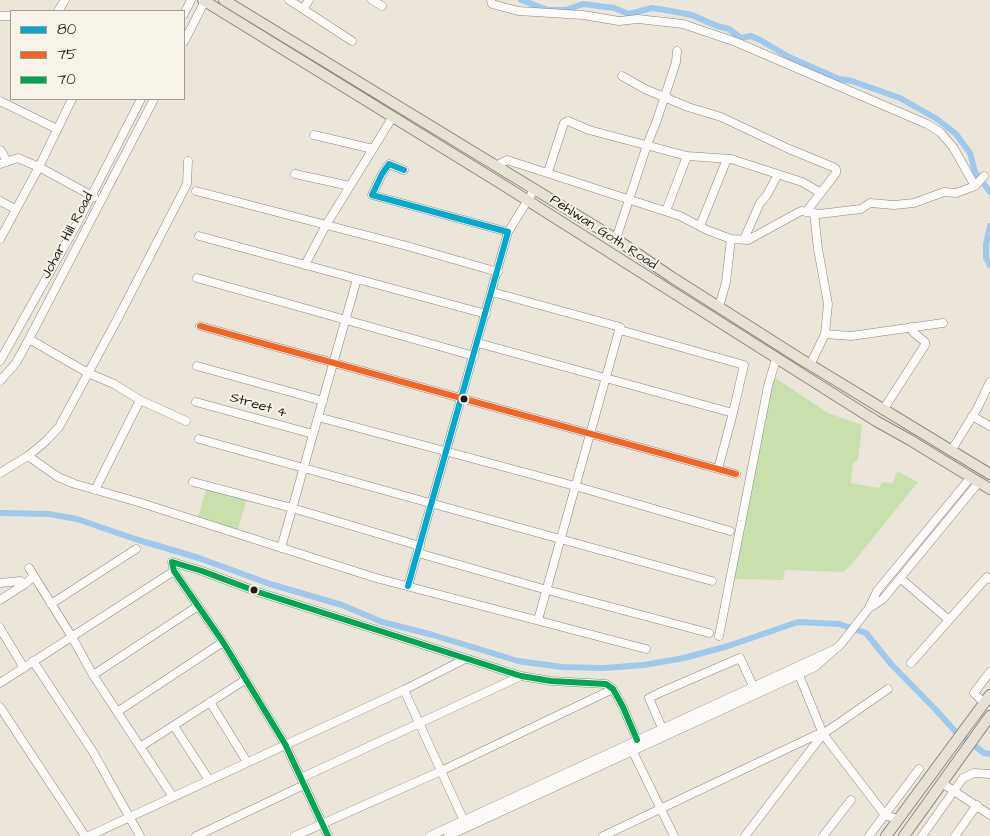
<!DOCTYPE html>
<html>
<head>
<meta charset="utf-8">
<style>
  body { margin:0 }
  #map { position:relative; width:990px; height:836px; overflow:hidden; background:#ece6da; font-family:"Architects Daughter",sans-serif }
  canvas { display:block }
  .legend { position:absolute; left:10px; top:10px; width:175px; height:90px; box-sizing:border-box; background:#f7f3e8; border:1px solid #9f9d96; margin:0; padding:6px 9px; list-style:none; font-size:15px; color:#1c1c1c }
  .legend li { display:flex; align-items:center; gap:10px; height:25px }
  .legend b { width:25px; border:1px solid #9f9d96 }
</style>
</head>
<body>
<div id="map">
<canvas width="990" height="836"></canvas>
<ul class="legend">
<li><b style="height:6px;background:#00a9ce"></b>80</li>
<li><b style="height:6px;background:#f26522"></b>75</li>
<li><b style="height:6px;background:#00a651"></b>70</li>
</ul>
</div>
<script>
const g = document.querySelector('canvas').getContext('2d');
g.lineJoin = 'round';
function paint(path, color) { g.fillStyle = color; g.fill(path, 'evenodd'); }
const shape = rows => new Path2D(rows.map(r => 'M' + r).join(''));
function strokePath(path, color, width, dash) { g.strokeStyle = color; g.lineWidth = width; g.lineCap = dash ? 'butt' : 'round'; g.setLineDash(dash || []); g.stroke(path); }
function write(font, color, halo, rows, align = 'center') {
  g.font = font + ' "Architects Daughter",sans-serif'; g.lineWidth = 4; g.setLineDash([]); g.textBaseline = 'middle'; g.strokeStyle = halo; g.fillStyle = color; for (const [text, x, y, turn = 0] of rows) {
    g.save(); g.translate(x, y); g.rotate((+turn || 0) * Math.PI / 180); g.textAlign = isNaN(turn) ? turn : align; if (halo) g.strokeText(text, 0, 0); g.fillText(text, 0, 0); g.restore();
  }
}
paint(shape([
  [774,377,828,413,862,425,858,460,853,463,851,483,879,488,882,482,893,483,897,471,918,482,852,564,843,572,785,570,783,580,733,579],
  [207,487,247,499,237,532,197,520]
]), '#c9e0ad');
strokePath(shape([
  [521,0,548,10,566,10,583,4,614,8,629,14,652,8,671,11,692,15,717,26,729,29,741,38,751,36,760,40,789,57,839,79,852,81,900,98,937,119,956,134,970,153,975,172,990,192],
  [990,226,986,244,986,258,990,265],
  [0,513,49,514,77,519,135,539,199,558,270,584,342,605,382,622,433,635,518,661,562,667,604,668,644,665,684,658,728,646,798,622,839,624,866,633,891,664,935,709,955,731,984,753,990,754]
]), '#9fc8ea', 6);
const minor = shape([
  [289,0,352,41],
  [372,0,382,6],
  [491,0,492,4,518,11,583,15,619,21,638,19,683,24,736,42,927,124,940,132,953,147,975,186],
  [303,9,309,0],
  [58,11,65,0],
  [184,14,191,0],
  [0,16,11,16],
  [184,42,205,1],
  [622,76,645,89,688,107,721,117,789,149,833,167,836,169,836,173,806,212],
  [0,101,57,129],
  [314,135,373,149],
  [0,150,3,154,7,162],
  [0,164,18,158,39,167,94,197],
  [496,166,507,160,680,216,707,230,731,239,748,240,801,211,819,214,861,209,870,203,894,205,914,203,944,192,956,193,975,186,984,176],
  [404,170,389,164,382,174,372,195,508,232,408,586],
  [548,172,564,123,568,121,589,130,687,156,731,159,802,182,821,193],
  [295,174,350,186],
  [196,191,407,246,498,272],
  [0,201,15,209],
  [666,211,687,156],
  [700,226,727,159],
  [508,232,534,190],
  [199,236,486,314],
  [0,239,39,167,72,99],
  [616,239,647,145,657,120,676,62,677,51],
  [744,239,760,203,767,195,778,174],
  [305,265,326,225,392,118],
  [197,278,474,356],
  [492,292,620,327,538,620],
  [719,307,726,282,731,239],
  [200,326,736,474],
  [620,330,744,365,733,413,718,469],
  [825,334,851,336,943,323],
  [29,339,88,373,114,384,140,400,186,421],
  [478,343,733,413],
  [0,361,78,222,141,99],
  [810,365,825,334,828,304,818,249,814,213],
  [197,366,323,401],
  [0,381,16,363,29,339,154,99],
  [196,402,313,434],
  [883,410,925,345,925,342,913,332,911,327],
  [972,416,990,426],
  [318,417,575,486,730,531],
  [199,439,712,581],
  [951,451,977,409,990,382],
  [28,456,58,477,75,484,138,502,376,578,646,649],
  [0,473,28,456,46,441,59,427,118,318,187,184,188,161],
  [193,482,292,508,420,546],
  [95,490,140,400],
  [281,548,357,279],
  [418,553,547,590,709,633],
  [29,568,72,637,93,675,173,797],
  [900,578,949,620],
  [0,583,20,581,25,584],
  [0,600,25,584,34,576],
  [51,604,136,549],
  [871,607,883,599,979,482],
  [0,628,24,668],
  [719,636,768,386,776,359],
  [33,661,93,752,140,836],
  [911,663,987,577,990,579],
  [93,675,198,606],
  [799,675,823,734,885,815,897,819],
  [0,683,174,571],
  [404,690,464,821],
  [210,702,247,762],
  [984,703,974,693,990,672],
  [0,707,85,836],
  [117,712,223,642],
  [174,726,209,780],
  [662,728,649,698,659,693,740,658,753,686],
  [140,747,245,680],
  [633,752,674,836],
  [301,778,521,676],
  [942,783,990,815],
  [89,836,404,690,465,659],
  [196,836,304,785],
  [295,836,441,771,613,689],
  [328,836,285,744,223,642,174,571,172,562,202,571,258,592,521,676,551,681,606,684,613,689,623,707,637,740],
  [430,836,833,650],
  [448,836,815,667,841,644,869,608,877,591,971,477],
  [603,836,816,735,823,734],
  [745,836,823,734,888,689],
  [823,836,851,800],
  [869,836,919,769],
  [922,836,963,778,974,773,990,774],
  [955,836,977,805]
]);
const major = shape([
  [203,0,500,183,876,421,910,440,990,489],
  [224,0,616,239,670,276,799,358,990,474],
  [886,836,990,695],
  [904,836,990,716]
]);
strokePath(minor, '#8a8781', 9);
strokePath(major, '#8a8781', 12);
strokePath(minor, '#fcfbf9', 8);
strokePath(major, '#e7e2d5', 10);
strokePath(shape([
  [404,170,389,164,382,174,372,195,508,232,408,586]
]), '#00a9ce', 6);
strokePath(shape([
  [200,326,736,474]
]), '#f26522', 6);
strokePath(shape([
  [328,836,285,744,223,642,174,571,172,562,202,571,258,592,521,676,551,681,606,684,613,689,623,707,637,740]
]), '#00a651', 6);
for (const [x, y, r, color] of [
  [464,399,4.5,"#1c1c1c"],
  [254,590,4.5,"#1c1c1c"]
]) { const dot = new Path2D(); dot.arc(x, y, r, 0, 2 * Math.PI); g.fillStyle = color; g.fill(dot); strokePath(dot, '#f7f3e8', 2); }
write('14px', '#1c1c1c', '#f7f3e8', [
  ["Pehlwan Goth Road",603,233,33],
  ["Johar Hill Road",68,236,-62],
  ["Street 4",258,406,16]
]);
</script>
</body>
</html>
